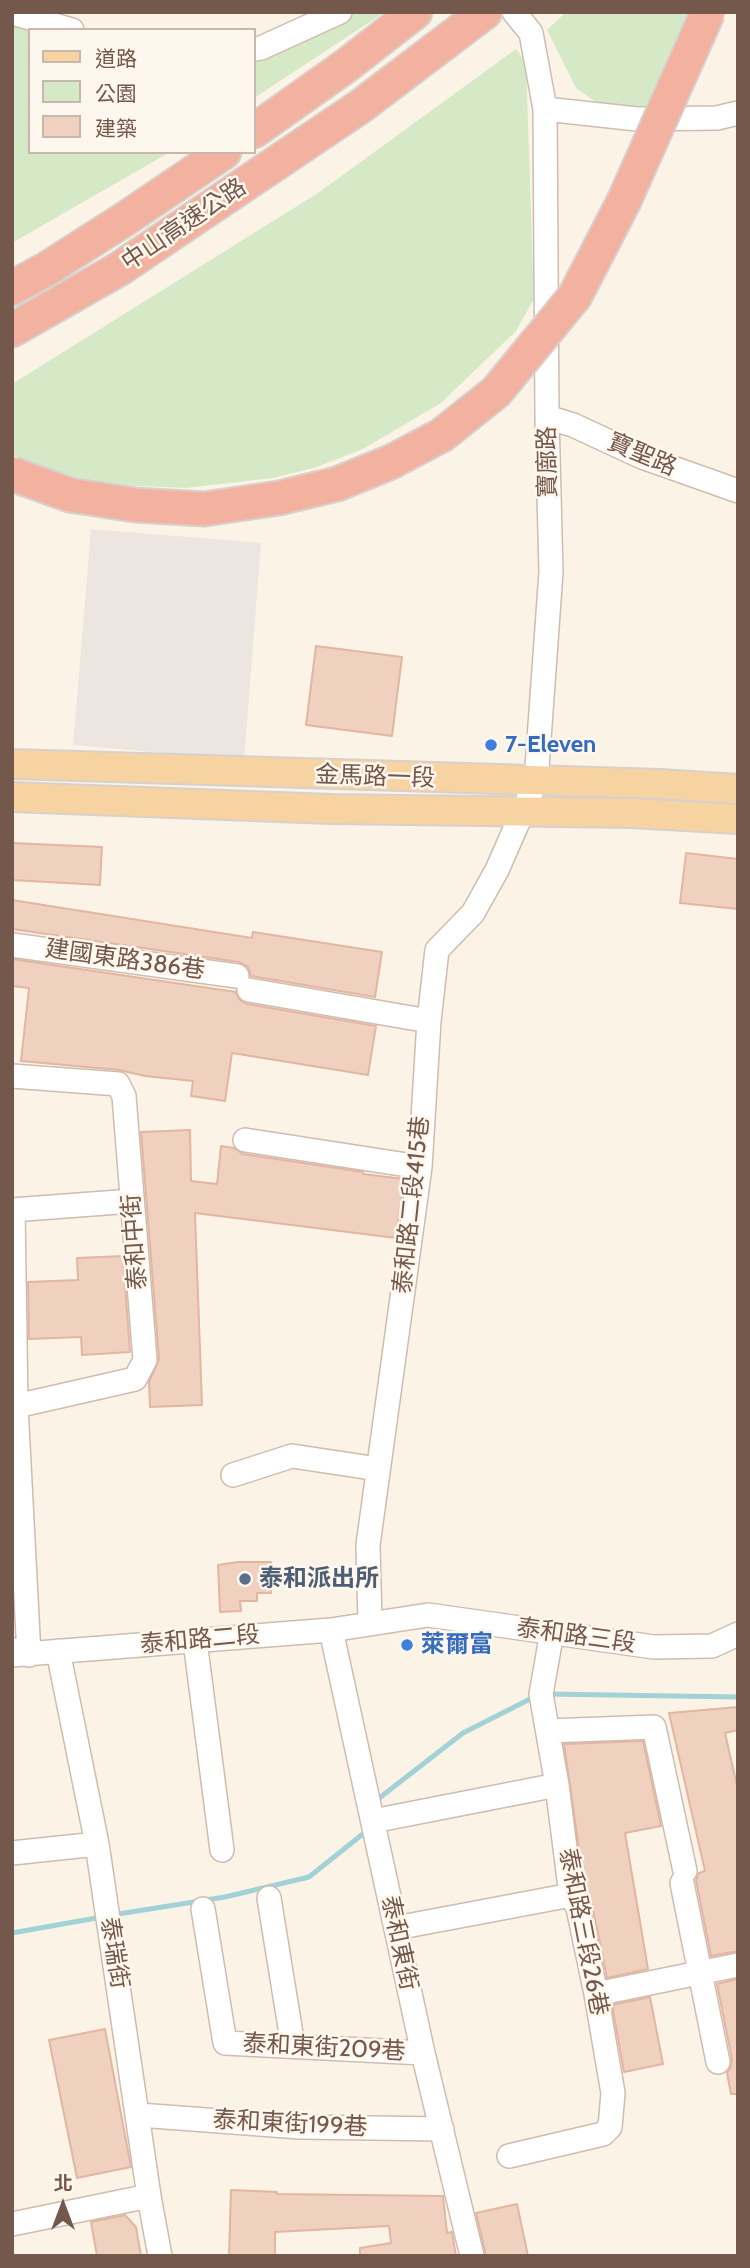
<!DOCTYPE html>
<html>
<head>
<meta charset="utf-8">
<style>
  body { margin:0 }
  #map { position:relative; width:750px; height:2268px; overflow:hidden; background:#fcf3e7; font-family:Cabin,"Noto Sans TC",sans-serif }
  canvas { display:block }
  .frame { position:absolute; inset:0; border:14px solid #75584c; pointer-events:none }
  .legend { position:absolute; left:28px; top:28px; width:228px; height:126px; box-sizing:border-box; background:#fef7ed; border:2px solid #c7b7ad; margin:0; padding:9px 12px; list-style:none; font-size:21px; color:#75584c }
  .legend li { display:flex; align-items:center; gap:14px; height:35px }
  .legend b { width:35px; border:2px solid #c7b7ad }
  .north { position:absolute; left:28px; top:2170px; width:70px; height:70px; -webkit-text-stroke:5px #fef7ed; paint-order:stroke; rotate:0deg; font-size:19px; font-weight:700; line-height:28px; text-align:center; color:#75584c }
  .north::after { content:''; display:block; margin:auto; width:24px; height:32px; background:#75584c; clip-path:polygon(50% 0,100% 100%,50% 72%,0 100%) }
</style>
</head>
<body>
<div id="map">
<canvas width="750" height="2268"></canvas>
<div class="frame"></div>
<ul class="legend">
<li><b style="height:9px;background:#f8d3a2"></b>道路</li>
<li><b style="height:19px;background:#d6e9c6"></b>公園</li>
<li><b style="height:19px;background:#f0d0bf"></b>建築</li>
</ul>
<div class="north">北</div>
</div>
<script>
const g = document.querySelector('canvas').getContext('2d');
g.lineJoin = 'round';
function paint(path, color) { g.fillStyle = color; g.fill(path, 'evenodd'); }
const shape = rows => new Path2D(rows.map(r => 'M' + r).join(''));
function strokePath(path, color, width, dash) { g.strokeStyle = color; g.lineWidth = width; g.lineCap = dash ? 'butt' : 'round'; g.setLineDash(dash || []); g.stroke(path); }
function write(font, color, halo, rows, align = 'center') {
  g.font = font + ' Cabin,"Noto Sans TC",sans-serif'; g.lineWidth = 5; g.setLineDash([]); g.textBaseline = 'middle'; g.strokeStyle = halo; g.fillStyle = color; for (const [text, x, y, turn = 0] of rows) {
    g.save(); g.translate(x, y); g.rotate((+turn || 0) * Math.PI / 180); g.textAlign = isNaN(turn) ? turn : align; if (halo) g.strokeText(text, 0, 0); g.fillText(text, 0, 0); g.restore();
  }
}
paint(shape([
  [91,529,261,543,244,760,73,745]
]), '#ece5e0');
paint(shape([
  [315,12,385,12,254,98,254,47],
  [566,12,695,12,650,107,622,109,596,102,576,88,547,30],
  [12,17,30,30,30,152,170,152,12,243],
  [516,49,526,63,534,299,516,331,441,403,363,449,314,468,273,478,186,488,112,485,72,476,12,456,12,384,318,193]
]), '#d6e9c6');
strokePath(shape([
  [548,1694,738,1697],
  [376,1803,378,1799,463,1733,536,1696],
  [112,1915,225,1897,309,1877,364,1833,366,1828],
  [12,1933,102,1917]
]), '#a2d1d6', 5);
const building = shape([
  [316,646,402,657,392,736,306,725,316,646],
  [12,843,102,847,100,885,12,880,12,843],
  [686,853,738,859,738,909,680,903,686,853],
  [12,900,252,938,253,932,382,952,375,997,251,976,248,967,239,962,12,929,12,900],
  [12,959,236,992,240,1000,247,1004,376,1026,368,1075,232,1053,225,1101,191,1096,193,1081,145,1076,119,1070,21,1061,29,988,12,986,12,959],
  [190,1130,191,1181,217,1184,221,1146,234,1148,243,1154,363,1172,363,1174,404,1179,396,1238,195,1213,202,1405,150,1407,149,1382,159,1359,141,1132,190,1130],
  [123,1256,130,1352,82,1355,81,1337,29,1339,28,1282,78,1280,77,1258,123,1256],
  [238,1562,271,1562,271,1593,257,1593,257,1601,240,1601,241,1611,220,1612,218,1565,238,1562],
  [738,1707,738,1730,725,1733,738,1790,738,1951,711,1956,696,1880,699,1873,705,1871,669,1713,738,1707],
  [643,1741,661,1826,625,1833,648,1969,607,1978,592,1905,585,1891,564,1744,643,1741],
  [738,1979,738,2094,731,2094,727,2073,731,2067,732,2059,717,1984,738,1979],
  [650,1997,663,2064,624,2072,612,2005,650,1997],
  [105,2029,131,2167,77,2178,49,2040,105,2029],
  [231,2190,277,2192,277,2194,443,2196,447,2233,452,2232,456,2256,360,2256,360,2248,391,2243,389,2226,275,2232,275,2256,229,2256,231,2190],
  [517,2204,528,2256,486,2256,476,2213,517,2204],
  [125,2215,136,2227,141,2256,97,2256,91,2222,125,2215]
]);
paint(building, '#f0d0bf');
strokePath(building, '#e2b6a0', 2);
const minor = shape([
  [12,13,72,30],
  [254,49,261,48,340,12],
  [545,109,637,119,717,118,738,113],
  [547,417,573,425,642,457,738,491],
  [12,945,237,976],
  [249,990,429,1021],
  [12,1076,118,1084,124,1096,145,1360,135,1379,12,1407],
  [245,1140,420,1167],
  [12,1210,132,1201],
  [13,1210,16,1406,29,1655,15,1650],
  [233,1475,292,1456,378,1469],
  [370,1623,368,1545,420,1167,429,1021,437,950,473,913,497,870,536,781,551,572,547,417,545,109,531,33,514,12],
  [331,1630,423,2053,472,2256],
  [195,1641,222,1850],
  [58,1651,97,1844,149,2196,160,2256],
  [12,1655,331,1630,428,1615,654,1647,712,1646,738,1634],
  [548,1731,654,1727,685,1871],
  [373,1821,557,1785],
  [12,1853,97,1844],
  [682,1883,718,2062],
  [269,1898,293,2046],
  [203,1909,225,2043,423,2053],
  [396,1928,571,1895],
  [596,1994,738,1965],
  [139,2115,300,2127,442,2129],
  [509,2156,603,2134,610,2127,613,2093,596,1994,578,1908,571,1895,557,1785,541,1694,552,1632],
  [12,2224,149,2196]
]);
const major = shape([
  [12,764,660,784,738,789],
  [12,797,331,809,631,813,738,819]
]);
const highway = shape([
  [254,131,347,65,415,12],
  [12,288,45,270,125,219,224,152],
  [12,330,119,269,361,106,485,12]
]);
strokePath(minor, '#cfbcb0', 26);
strokePath(major, '#d8d0cd', 32);
strokePath(highway, '#d8d0cd', 37);
strokePath(minor, '#fff', 23);
strokePath(major, '#f8d3a2', 28);
strokePath(highway, '#f3b2a0', 33);
const highwayBridge = shape([
  [12,474,70,495,135,505,204,509,279,498,337,484,391,462,442,435,496,392,575,296,624,201,708,12]
]);
strokePath(highwayBridge, '#d8d0cd', 37, []);
strokePath(highwayBridge, '#f3b2a0', 33);
for (const [x, y, r, color] of [
  [491,745,7,"#3f7fe0"],
  [245,1579,7,"#5c6f8a"],
  [407,1645,7,"#3f7fe0"]
]) { const dot = new Path2D(); dot.arc(x, y, r, 0, 2 * Math.PI); g.fillStyle = color; g.fill(dot); strokePath(dot, '#fef7ed', 2.5); }
write('24px', '#75584c', '#fef7ed', [
  ["中山高速公路",184,225,-34],
  ["寶聖路",642,455,23],
  ["寶廍路",548,462,-91],
  ["金馬路一段",375,777,2],
  ["建國東路386巷",125,960,8],
  ["泰和路二段415巷",412,1205,-84],
  ["泰和中街",135,1242,-94],
  ["泰和路三段",576,1636,8],
  ["泰和路二段",200,1640,-5],
  ["泰和路三段26巷",583,1932,79],
  ["泰和東街",399,1943,78],
  ["泰瑞街",114,1953,81],
  ["泰和東街209巷",324,2048,3],
  ["泰和東街199巷",290,2124,3]
]);
write('bold 24px', '#366cbe', '#fef7ed', [
  ["7-Eleven",505,745],
  ["萊爾富",421,1645]
], 'left');
write('bold 24px', '#4e5e75', '#fef7ed', [
  ["泰和派出所",259,1579]
], 'left');
</script>
</body>
</html>
